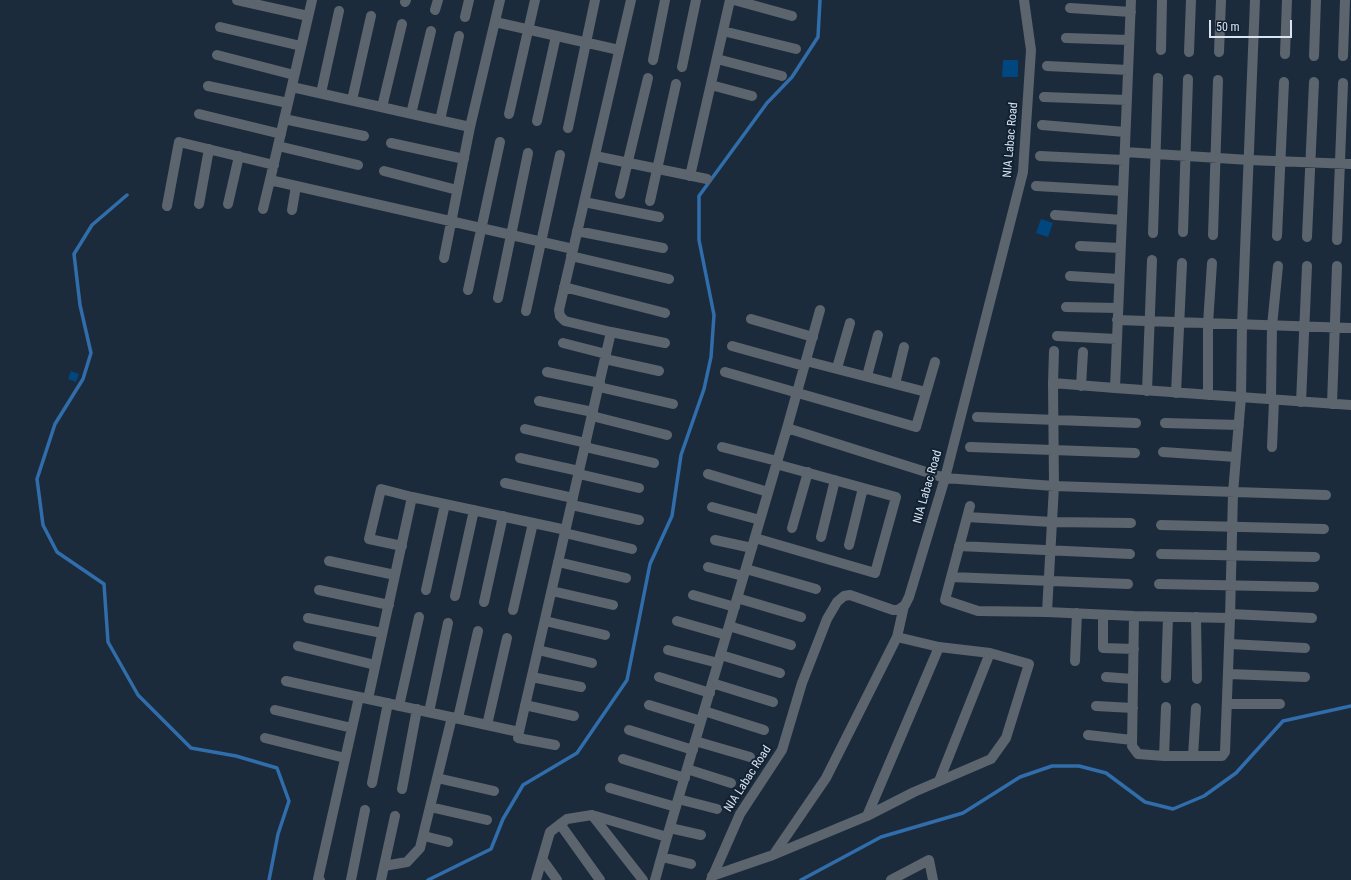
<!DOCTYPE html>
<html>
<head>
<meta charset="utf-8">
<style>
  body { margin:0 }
  #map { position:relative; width:1351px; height:880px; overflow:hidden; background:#1b2b3c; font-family:"Roboto Condensed",sans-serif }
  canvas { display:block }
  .scale { position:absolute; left:1209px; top:20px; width:83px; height:18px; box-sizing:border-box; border:2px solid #dae4f0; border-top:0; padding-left:5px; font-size:12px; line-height:14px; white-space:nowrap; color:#dae4f0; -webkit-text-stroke:3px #112132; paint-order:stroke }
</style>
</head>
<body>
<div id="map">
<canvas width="1351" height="880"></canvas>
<div class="scale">50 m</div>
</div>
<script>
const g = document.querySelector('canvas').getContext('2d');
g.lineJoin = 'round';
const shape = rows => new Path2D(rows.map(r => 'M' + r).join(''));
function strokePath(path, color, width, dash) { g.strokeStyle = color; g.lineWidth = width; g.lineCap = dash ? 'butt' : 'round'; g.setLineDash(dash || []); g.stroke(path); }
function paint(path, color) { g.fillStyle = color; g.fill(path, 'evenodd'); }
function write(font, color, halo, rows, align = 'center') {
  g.font = font + ' "Roboto Condensed",sans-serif'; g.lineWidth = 4; g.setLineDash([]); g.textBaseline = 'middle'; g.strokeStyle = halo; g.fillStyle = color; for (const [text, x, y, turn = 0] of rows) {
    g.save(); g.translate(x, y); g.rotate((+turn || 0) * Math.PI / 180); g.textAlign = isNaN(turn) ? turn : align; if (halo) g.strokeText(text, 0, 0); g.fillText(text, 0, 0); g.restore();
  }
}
strokePath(shape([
  [127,195,92,225,74,254,80,305,91,353,83,379,55,424,37,479,43,525,57,552,104,584,108,642,138,695,191,748,236,756,277,768,289,801,278,834,269,880],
  [428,880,491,849,503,819,523,785,577,753,627,680,650,564,672,516,681,455,704,389,711,357,714,315,699,240,699,196,767,103,792,77,818,37,820,0],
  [801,880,881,837,963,813,1020,777,1052,766,1079,766,1106,773,1145,802,1173,809,1204,796,1236,773,1283,721,1351,706]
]), '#306daa', 3.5);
paint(shape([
  [1003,60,1018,60,1018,77,1002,77],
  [1041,219,1053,223,1048,237,1036,233],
  [71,371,79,374,76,382,68,379]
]), '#004780');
strokePath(shape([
  [237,0,308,16],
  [312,0,270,180,573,249],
  [734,0,792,16],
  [1131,0,1115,388,1053,383,1054,486,1047,612,1134,616,1230,618,1233,493,1241,397,1242,326,1255,0],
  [405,2,406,0],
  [1070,8,1131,12],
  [435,10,438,0],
  [465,17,469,0],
  [495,22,619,50],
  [220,27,301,46],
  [723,31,796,49],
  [1066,38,1129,40],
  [1161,50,1162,0],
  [1189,52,1191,0],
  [1219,52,1221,0],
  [1285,54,1287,0],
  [217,55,294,75],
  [1314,56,1316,0],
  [1343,56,1345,0],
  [717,59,782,76],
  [653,60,665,0],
  [1047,66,1128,70],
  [682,67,696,0],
  [711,85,752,96],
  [208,86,288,103],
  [292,87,470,127],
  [321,93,339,11],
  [1044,97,1127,100],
  [352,100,371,16],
  [382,107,402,24],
  [199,114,281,134],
  [411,114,431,31],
  [509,114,535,0],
  [284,119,364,136],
  [440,120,459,36],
  [537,121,556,36],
  [1042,125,1125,132],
  [568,128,595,0],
  [391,143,464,159],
  [278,146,358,165],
  [1125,152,1249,160,1351,164],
  [595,156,707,179],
  [1040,156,1124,160],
  [384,171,457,190],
  [690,176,730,0],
  [1036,186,1123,191],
  [620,194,648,78],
  [650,201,676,84],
  [584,202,659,217],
  [199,204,209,149],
  [228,204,239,156],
  [167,206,179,142,274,165],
  [263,209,270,180],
  [292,210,296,186],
  [1055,215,1122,220],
  [577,231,663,248],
  [1183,232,1188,79],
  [1153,233,1158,78],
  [1213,235,1218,80],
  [1277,236,1284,82],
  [1307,237,1314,82],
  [1337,240,1343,83],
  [1080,246,1120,248],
  [571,256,669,279],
  [444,258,470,127,500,0],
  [1070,276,1119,279],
  [564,287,665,313],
  [468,290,500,142],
  [498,298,528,153],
  [1066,307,1118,308],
  [526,311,560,155],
  [751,319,813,337],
  [1117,320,1351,328],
  [611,332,665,343],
  [1057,336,1117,339],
  [563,343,606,354],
  [732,346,804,366],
  [605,359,659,371],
  [806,361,926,392],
  [837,368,850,323],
  [547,372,600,383],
  [725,372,916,427,935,362],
  [867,376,878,335],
  [1053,383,1054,351],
  [895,384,904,347],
  [1081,386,1083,352],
  [599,387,673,404],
  [1115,388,1351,405],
  [1147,391,1152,260],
  [1176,393,1182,263],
  [1208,395,1208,324,1212,263],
  [1271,399,1272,326,1278,266],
  [539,401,593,412],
  [1301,402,1307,266],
  [1332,404,1337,266],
  [592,416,667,435],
  [977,417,1136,423],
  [1165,423,1239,425],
  [787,428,820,310],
  [525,429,586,443],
  [585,447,654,463],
  [722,447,777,461],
  [970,447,1135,453],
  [1272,447,1274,400],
  [1163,452,1236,457],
  [520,458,579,471],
  [579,474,639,488],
  [708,474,768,492],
  [505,483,573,498],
  [572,505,639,520],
  [970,506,945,600,978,611,1047,612],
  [712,507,760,520],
  [967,517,1052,522,1131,523],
  [1161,525,1324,529],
  [792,528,808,472],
  [565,533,632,549],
  [821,537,835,480],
  [755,538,875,573,896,497,776,464],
  [715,540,752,548],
  [849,545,863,488],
  [402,546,369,539,381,489,412,497],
  [959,546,1130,554],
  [1161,554,1315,557],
  [329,561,395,575],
  [558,562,626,578],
  [708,567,743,576],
  [746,569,816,589],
  [951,577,1128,584],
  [1159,584,1314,587],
  [319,590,389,605],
  [426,590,445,504],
  [552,591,613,605],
  [693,595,735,607],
  [455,596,474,510],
  [737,598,801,617],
  [484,602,503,516],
  [513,610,533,523],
  [1231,614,1312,618],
  [1103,615,1103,648,1134,649],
  [1134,616,1132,746,1138,754,1164,756,1222,756,1225,752,1230,618],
  [1196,617,1197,679],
  [308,618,382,633],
  [545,621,605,635],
  [677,621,726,635],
  [729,626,791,645],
  [1230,644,1305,648],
  [298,646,375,665],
  [538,650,592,663],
  [668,650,718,663],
  [721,655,780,673],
  [1075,661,1077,613],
  [1229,674,1305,677],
  [532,677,581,687],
  [659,677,710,693],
  [1106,677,1133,679],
  [1166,678,1168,617],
  [286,681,519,732,611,332,565,321,560,316,559,310,631,0],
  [712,683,773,702],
  [368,699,412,497,566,530],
  [1228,704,1280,704],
  [525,705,574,716],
  [649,705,701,721],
  [399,706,419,617],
  [1096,706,1133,708],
  [275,710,352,728],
  [704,711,764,730],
  [429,712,448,623],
  [458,718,478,631],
  [487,725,507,638],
  [629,730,693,750],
  [519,732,518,738,555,745],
  [1088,735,1132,740],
  [265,738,345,758],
  [695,741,750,757],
  [1164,756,1166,707],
  [1193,756,1196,708],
  [623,759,685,778],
  [687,769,731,783],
  [437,778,494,791],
  [939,781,990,653],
  [372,783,388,703],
  [610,788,676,807],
  [402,789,417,709],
  [678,799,717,809],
  [430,807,487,820],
  [592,815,643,880],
  [867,816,939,647],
  [560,824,600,880],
  [670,828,701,835],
  [424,836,448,842],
  [774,854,826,778,897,637,904,606],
  [662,857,691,864],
  [542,859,557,880],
  [384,866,395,816],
  [712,876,773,855,867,816,914,792,991,759,1006,738,1029,664,990,653,939,647,897,637],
  [320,880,318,879,359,697],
  [351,880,365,810],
  [381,880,384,866,407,862,420,848,452,717],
  [536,880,550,832,567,819,592,815,667,837,787,428,945,478,1054,486,1326,495],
  [655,880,667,837],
  [711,880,740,814,782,750,802,683,827,619,837,602,844,596,850,595,893,610,898,610,905,605,909,597,945,478,1023,172,1031,50,1024,0],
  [891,880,929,860,933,880]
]), '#5c646d', 10);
write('12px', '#dae4f0', '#112132', [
  ["NIA Labac Road",1011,140,-85],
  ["NIA Labac Road",928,487,-74],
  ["NIA Labac Road",748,779,-57]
]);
</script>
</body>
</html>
